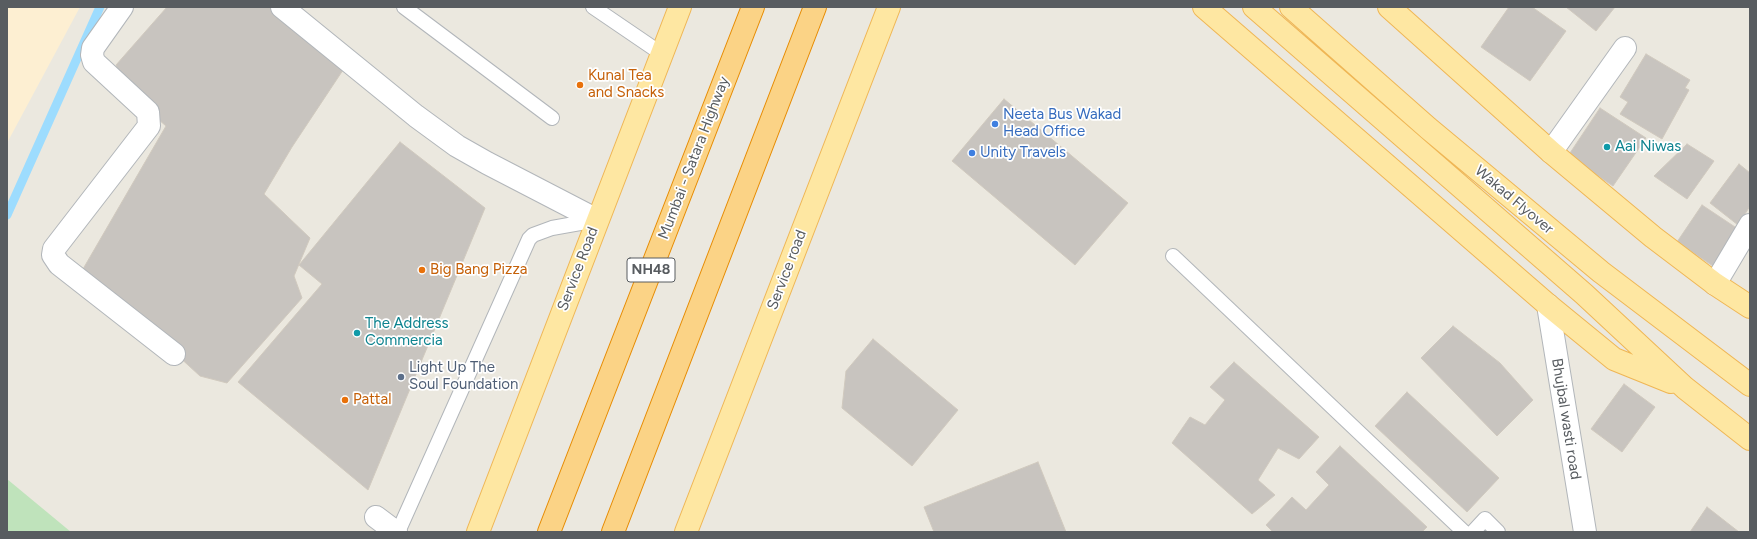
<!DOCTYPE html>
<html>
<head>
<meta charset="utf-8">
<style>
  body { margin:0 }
  #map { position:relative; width:1757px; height:539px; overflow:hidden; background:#ebe8df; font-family:Figtree,sans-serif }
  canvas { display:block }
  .frame { position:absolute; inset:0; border:8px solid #585c60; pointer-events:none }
</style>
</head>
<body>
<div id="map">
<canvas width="1757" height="539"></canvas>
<div class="frame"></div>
</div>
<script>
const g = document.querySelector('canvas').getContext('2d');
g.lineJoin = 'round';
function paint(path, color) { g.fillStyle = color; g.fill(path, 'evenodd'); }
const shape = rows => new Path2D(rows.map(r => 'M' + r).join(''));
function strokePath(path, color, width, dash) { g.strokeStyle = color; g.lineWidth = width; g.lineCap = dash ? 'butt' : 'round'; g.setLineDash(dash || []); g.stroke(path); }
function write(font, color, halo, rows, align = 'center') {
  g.font = font + ' Figtree,sans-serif'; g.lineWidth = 3.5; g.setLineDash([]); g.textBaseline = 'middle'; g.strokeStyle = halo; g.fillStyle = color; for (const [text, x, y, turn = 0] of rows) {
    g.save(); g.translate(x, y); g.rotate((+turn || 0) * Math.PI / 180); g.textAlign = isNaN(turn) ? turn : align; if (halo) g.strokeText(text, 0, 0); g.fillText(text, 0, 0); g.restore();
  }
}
paint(shape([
  [7,7,80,7,7,143]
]), '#fdefd2');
paint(shape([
  [7,479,71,532,7,532]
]), '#bfe3bb');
strokePath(shape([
  [7,215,100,7]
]), '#9ddcfe', 9);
const building = shape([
  [167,7,270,7,345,67,292,147,264,194,310,238,294,276,302,298,227,383,200,376,83,269,166,126,128,93,116,65,167,7],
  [1509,7,1532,7,1566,31,1530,81,1481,47,1509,7],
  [1566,7,1615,7,1596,31,1566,7],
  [1646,54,1690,80,1685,88,1689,90,1662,139,1620,114,1628,102,1620,97,1646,54],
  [1004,99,1128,203,1075,265,952,161,1004,99],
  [1600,108,1646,138,1613,186,1568,156,1600,108],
  [400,142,485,208,368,490,238,382,322,284,299,265,400,142],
  [1687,144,1714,161,1687,199,1654,176,1687,144],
  [1739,164,1750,173,1750,206,1738,225,1710,203,1739,164],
  [1702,205,1741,231,1716,268,1677,242,1702,205],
  [1453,326,1500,363,1533,400,1497,436,1421,358,1453,326],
  [873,339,958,410,912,466,842,408,846,371,873,339],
  [1234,362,1319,437,1299,459,1278,448,1258,480,1275,495,1252,514,1172,443,1190,417,1205,425,1225,400,1210,387,1234,362],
  [1624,384,1655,407,1622,452,1591,429,1624,384],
  [1407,392,1499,478,1467,512,1375,426,1407,392],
  [1340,446,1427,527,1422,532,1273,532,1266,525,1292,497,1306,510,1329,485,1316,472,1340,446],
  [1038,462,1066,532,934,532,924,507,1038,462],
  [1707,507,1739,532,1690,532,1707,507]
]);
paint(building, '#c8c4bf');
strokePath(building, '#d0c9be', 1);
const lane = shape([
  [404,7,552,118],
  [593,7,662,54],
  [1173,256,1464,532],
  [398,532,529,239,533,235,552,228,597,220],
  [1473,532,1485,519,1498,532]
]);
const street = shape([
  [122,7,93,48,92,55,94,62,148,112,149,126,54,249,53,255,59,264,174,354],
  [282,7,416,116,457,146,487,163,597,220],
  [1551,152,1625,48],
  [1715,284,1750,225],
  [1548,305,1585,532],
  [376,517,396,532]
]);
const primary = shape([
  [1204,7,1548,305,1614,359,1671,382],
  [1254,7,1584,294,1685,388,1750,439],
  [1291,7,1428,128,1601,272,1750,385],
  [1389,7,1551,152,1653,237,1715,284,1750,307],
  [478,532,680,7],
  [686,532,889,7]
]);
const highway = shape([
  [549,532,753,7],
  [613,532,815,7]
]);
strokePath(lane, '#b2b6ba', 16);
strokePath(street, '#b2b6ba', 24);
strokePath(primary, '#efb655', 24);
strokePath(highway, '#e78c03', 24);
strokePath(lane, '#fff', 14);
strokePath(street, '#fff', 22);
strokePath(primary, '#fee7a2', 22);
strokePath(highway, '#fbd386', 22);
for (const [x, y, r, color] of [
  [580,85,4,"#e8710a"],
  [995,124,4,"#3f7fe0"],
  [1607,147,4,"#0f9aa8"],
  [972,153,4,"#3f7fe0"],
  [422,270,4,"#e8710a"],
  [357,333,4,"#0f9aa8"],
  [401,377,4,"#5c6f8a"],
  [345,400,4,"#e8710a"]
]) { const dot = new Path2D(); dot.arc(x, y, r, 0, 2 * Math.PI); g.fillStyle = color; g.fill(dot); strokePath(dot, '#fff', 1.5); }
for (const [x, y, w] of [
  [651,270,48]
]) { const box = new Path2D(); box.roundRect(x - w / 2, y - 12, w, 24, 3); g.fillStyle = '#fff'; g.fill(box); strokePath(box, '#585c60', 1); }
write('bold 14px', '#585c60', null, [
  ["NH48",651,270]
]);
write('15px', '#c56008', '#fff', [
  ["Kunal Tea",588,76],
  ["and Snacks",588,93],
  ["Big Bang Pizza",430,270],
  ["Pattal",353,400]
], 'left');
write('15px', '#366cbe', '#fff', [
  ["Neeta Bus Wakad",1003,115],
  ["Head Office",1003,132],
  ["Unity Travels",980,153]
], 'left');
write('15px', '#0d838f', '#fff', [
  ["Aai Niwas",1615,147],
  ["The Address",365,324],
  ["Commercia",365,341]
], 'left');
write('15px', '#585c60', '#fff', [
  ["Mumbai - Satara Highway",694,158,-69],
  ["Wakad Flyover",1514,200,40],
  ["Service Road",578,269,-69],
  ["Service road",787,270,-69],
  ["Bhujbal wasti road",1566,419,81]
]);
write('15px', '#4e5e75', '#fff', [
  ["Light Up The",409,368],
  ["Soul Foundation",409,385]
], 'left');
</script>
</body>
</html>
